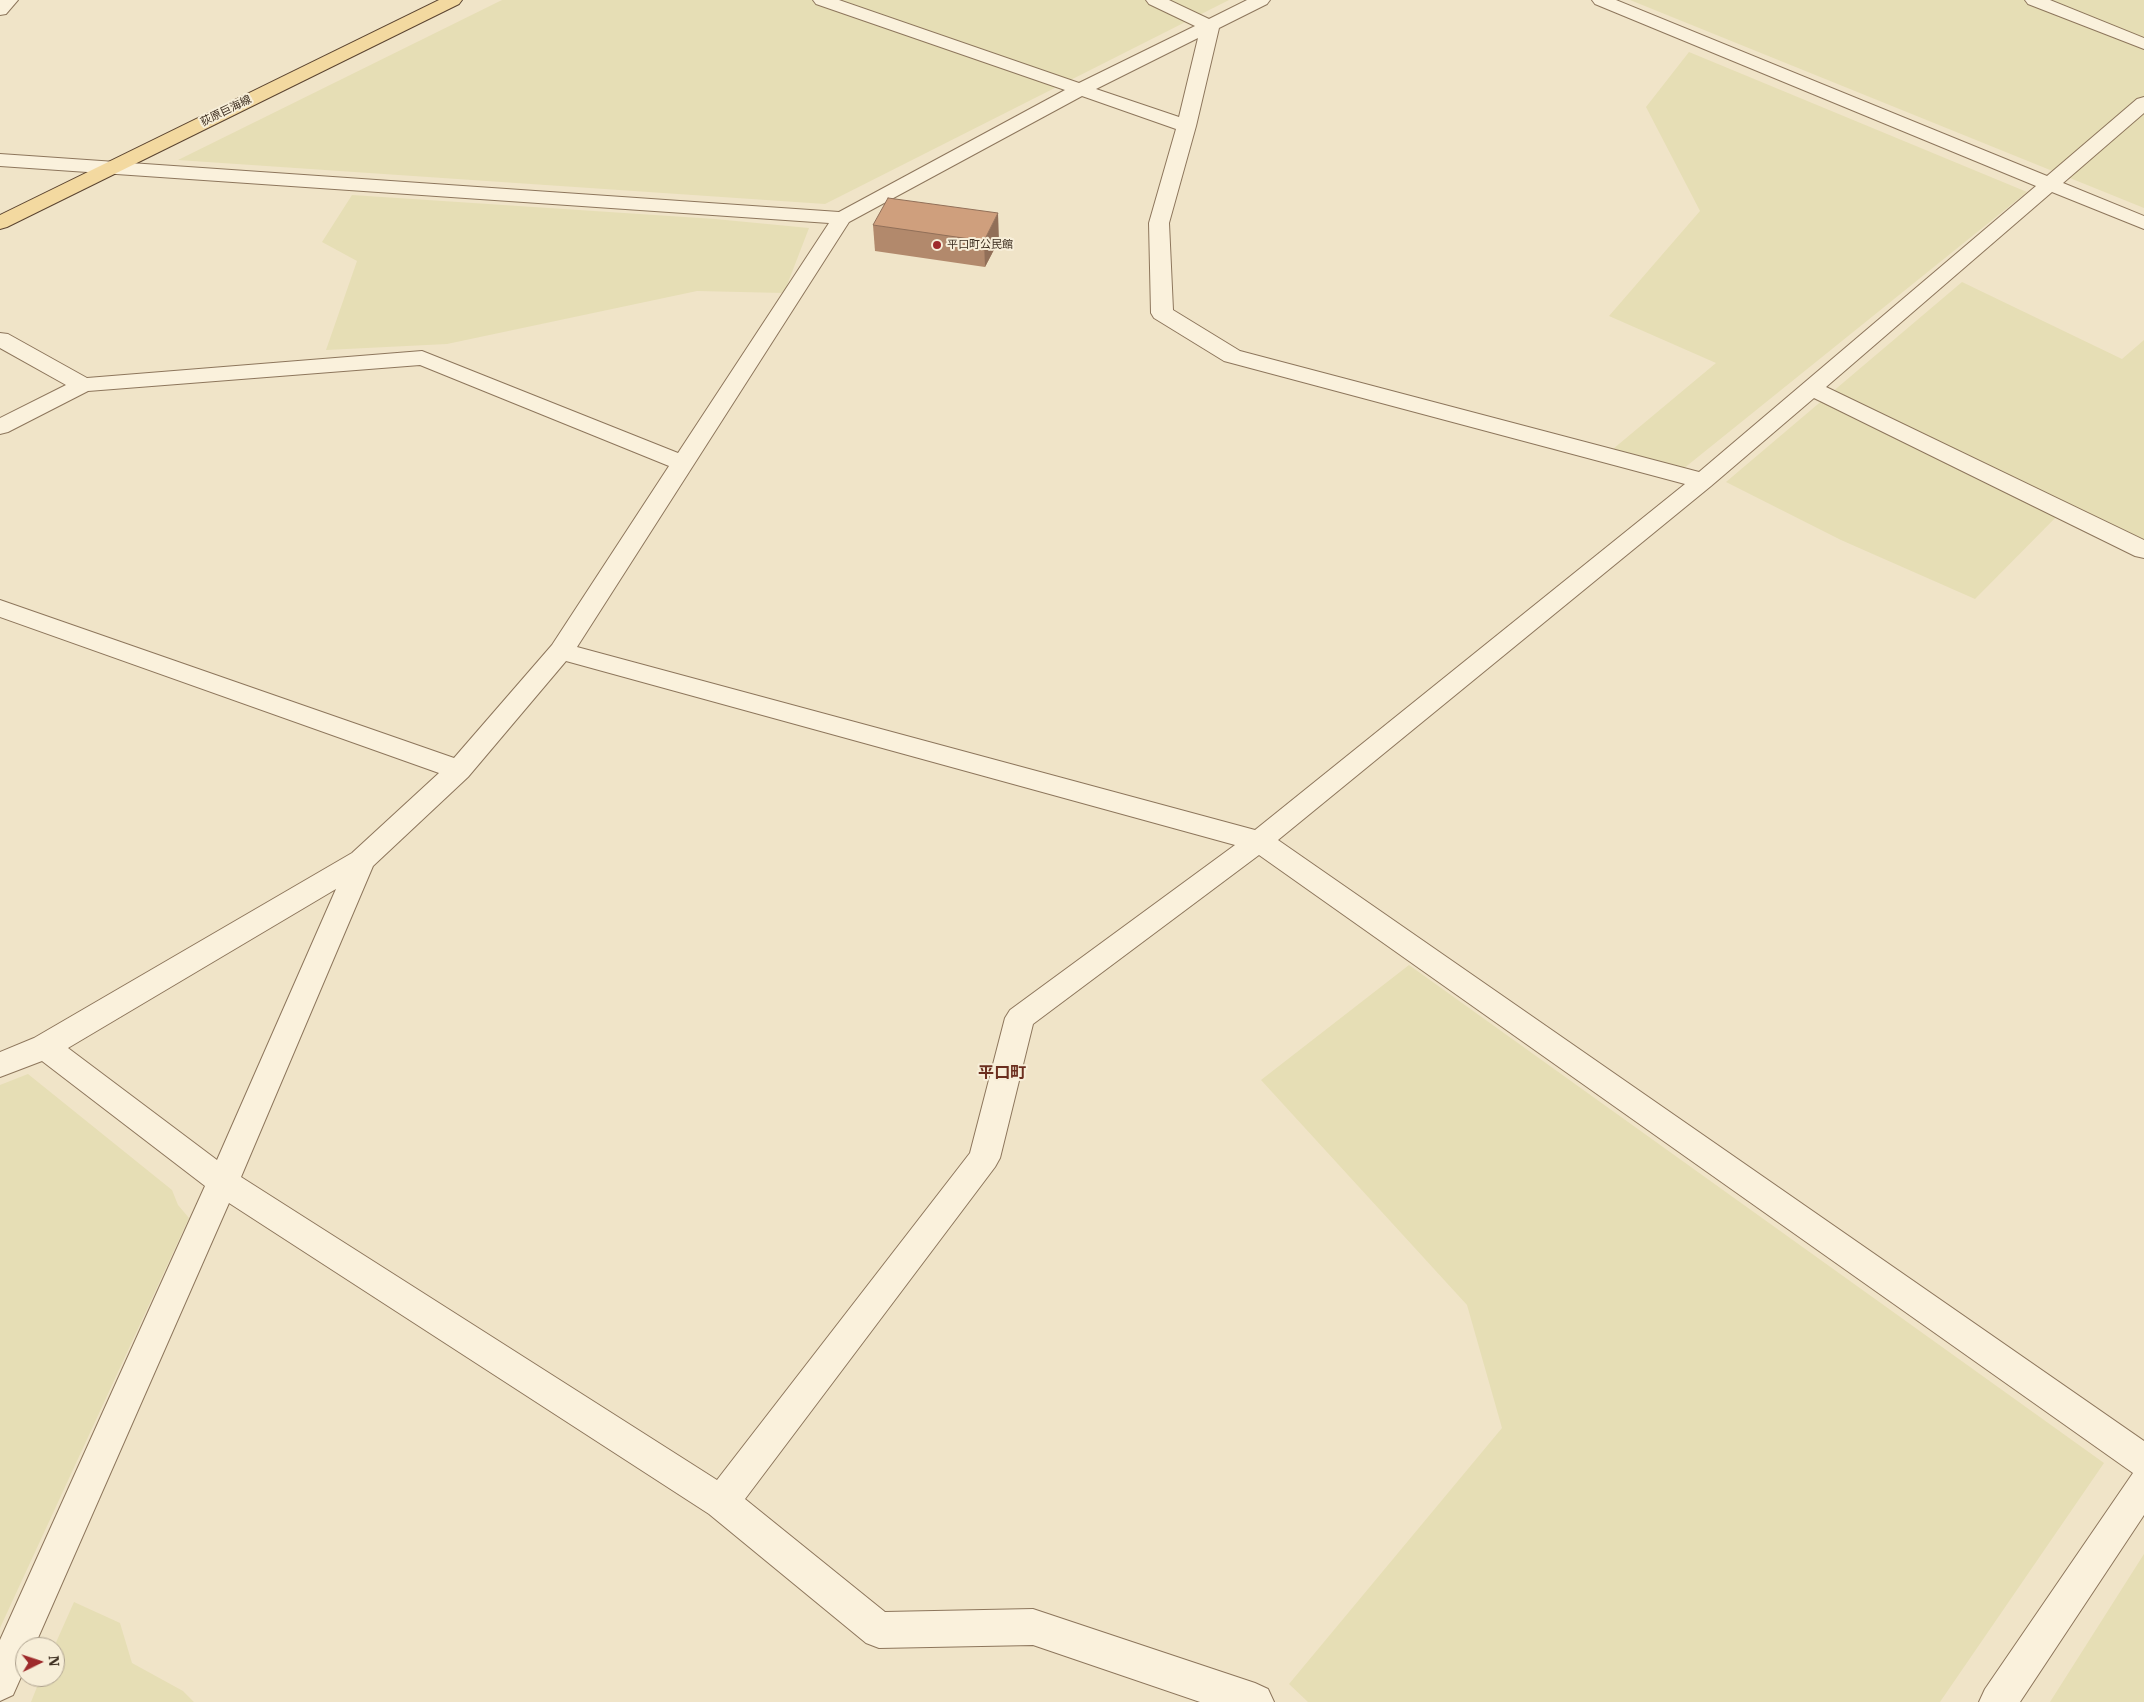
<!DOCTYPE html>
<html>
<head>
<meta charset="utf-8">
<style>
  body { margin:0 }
  #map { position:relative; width:2144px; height:1702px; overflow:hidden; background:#f0e4c8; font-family:"IBM Plex Serif",serif }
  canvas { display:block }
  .north { position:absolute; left:15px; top:1637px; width:50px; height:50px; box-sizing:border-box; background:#f7eed8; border:1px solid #ada18e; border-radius:50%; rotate:86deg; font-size:14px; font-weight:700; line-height:20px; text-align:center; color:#3d2e20 }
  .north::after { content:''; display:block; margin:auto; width:18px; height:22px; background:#9e2a2b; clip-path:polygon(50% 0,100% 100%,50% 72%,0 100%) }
</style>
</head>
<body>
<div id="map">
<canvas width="2144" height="1702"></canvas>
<div class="north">N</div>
</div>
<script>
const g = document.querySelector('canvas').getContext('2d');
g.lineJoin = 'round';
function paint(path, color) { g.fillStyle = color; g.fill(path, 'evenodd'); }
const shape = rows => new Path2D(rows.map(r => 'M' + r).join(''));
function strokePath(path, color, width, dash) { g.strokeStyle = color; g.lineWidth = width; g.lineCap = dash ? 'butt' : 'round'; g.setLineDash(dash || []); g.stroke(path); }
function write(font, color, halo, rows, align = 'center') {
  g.font = font + ' "IBM Plex Serif","Noto Sans JP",serif'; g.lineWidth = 4; g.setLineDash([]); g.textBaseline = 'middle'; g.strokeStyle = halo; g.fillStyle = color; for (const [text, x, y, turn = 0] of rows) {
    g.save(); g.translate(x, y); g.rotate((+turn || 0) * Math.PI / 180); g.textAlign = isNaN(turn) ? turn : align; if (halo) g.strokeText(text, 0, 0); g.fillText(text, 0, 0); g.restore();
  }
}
paint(shape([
  [502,0,1229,0,825,204,178,160],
  [1630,0,2144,0,2144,208],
  [1689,52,2027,192,1683,469,1613,449,1716,363,1609,316,1700,211,1646,107],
  [352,195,715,219,809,228,784,293,697,291,447,344,326,350,357,261,322,242],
  [1962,282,2122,359,2144,340,2144,544,2066,507,1975,599,1841,540,1726,482],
  [1409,965,2104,1463,1940,1702,1308,1702,1289,1684,1502,1428,1467,1305,1261,1080],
  [28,1074,172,1190,178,1205,189,1218,0,1628,0,1085],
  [2144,1554,2144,1702,2050,1702],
  [74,1602,120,1623,132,1663,183,1691,194,1702,31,1702,41,1677,55,1677,54,1647]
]), '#e6deb5');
const minor = shape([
  [0,0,18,0,6,14,0,15,0,0],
  [813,0,839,0,1079,83,1195,26,1149,4,1146,0,1169,0,1209,19,1247,0,1270,0,1267,4,1219,28,1196,126,1169,223,1173,310,1240,351,1699,472,2036,186,1595,4,1592,0,1616,0,2047,176,2137,99,2144,97,2144,113,2063,183,2144,216,2144,229,2052,192,1826,387,2144,540,2144,558,2135,556,1814,398,1711,486,1278,840,2144,1441,2144,1515,2020,1702,1979,1702,1985,1689,2133,1473,1259,855,1033,1024,1000,1158,995,1167,745,1499,885,1612,1033,1609,1255,1683,1268,1689,1274,1702,1200,1702,1033,1645,879,1648,866,1643,709,1514,229,1203,34,1647,25,1647,25,1668,13,1695,0,1701,0,1640,205,1186,42,1061,0,1077,0,1052,34,1038,352,853,439,773,0,617,0,600,454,758,552,645,669,466,420,365,88,391,8,432,0,434,0,418,66,385,0,348,0,333,8,334,87,378,422,351,678,453,829,223,0,166,0,154,839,212,1065,90,816,4,813,0],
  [1198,38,1179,117,1096,89,1198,38],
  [1082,96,1176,129,1149,223,1151,313,1154,318,1224,361,1685,484,1255,830,577,647,849,222,1082,96],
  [566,661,1235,845,1010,1010,1005,1018,970,1153,717,1480,241,1177,373,866,468,777,566,661],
  [336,889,217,1160,68,1048,336,889],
  [2025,0,2050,0,2144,38,2144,49,2028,4,2025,0]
]);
const major = shape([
  [439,0,462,0,459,4,7,227,0,229,0,215,439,0]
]);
strokePath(minor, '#8d765c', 2);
strokePath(major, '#5b4430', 2);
paint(minor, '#faf1dc');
paint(major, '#f3d9a0');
paint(shape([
  [873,225,999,240,985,267,875,251]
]), '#b2896c');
paint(shape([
  [998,213,999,240,985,267,984,241]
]), '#916f58');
const building = shape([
  [888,198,998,213,984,241,873,225,888,198]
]);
paint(building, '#cf9f7d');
strokePath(building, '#916f58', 1);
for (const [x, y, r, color] of [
  [937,245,5,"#9e2a2b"]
]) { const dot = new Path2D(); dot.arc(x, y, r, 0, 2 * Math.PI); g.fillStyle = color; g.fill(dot); strokePath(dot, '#f7eed8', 2); }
write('11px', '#3d2e20', '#f7eed8', [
  ["荻原巨海線",226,111,-26]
]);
write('11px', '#3d2e20', '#f7eed8', [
  ["平口町公民館",947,245]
], 'left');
write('bold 16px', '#6b2e1e', '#f7eed8', [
  ["平口町",1002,1073]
]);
</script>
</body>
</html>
